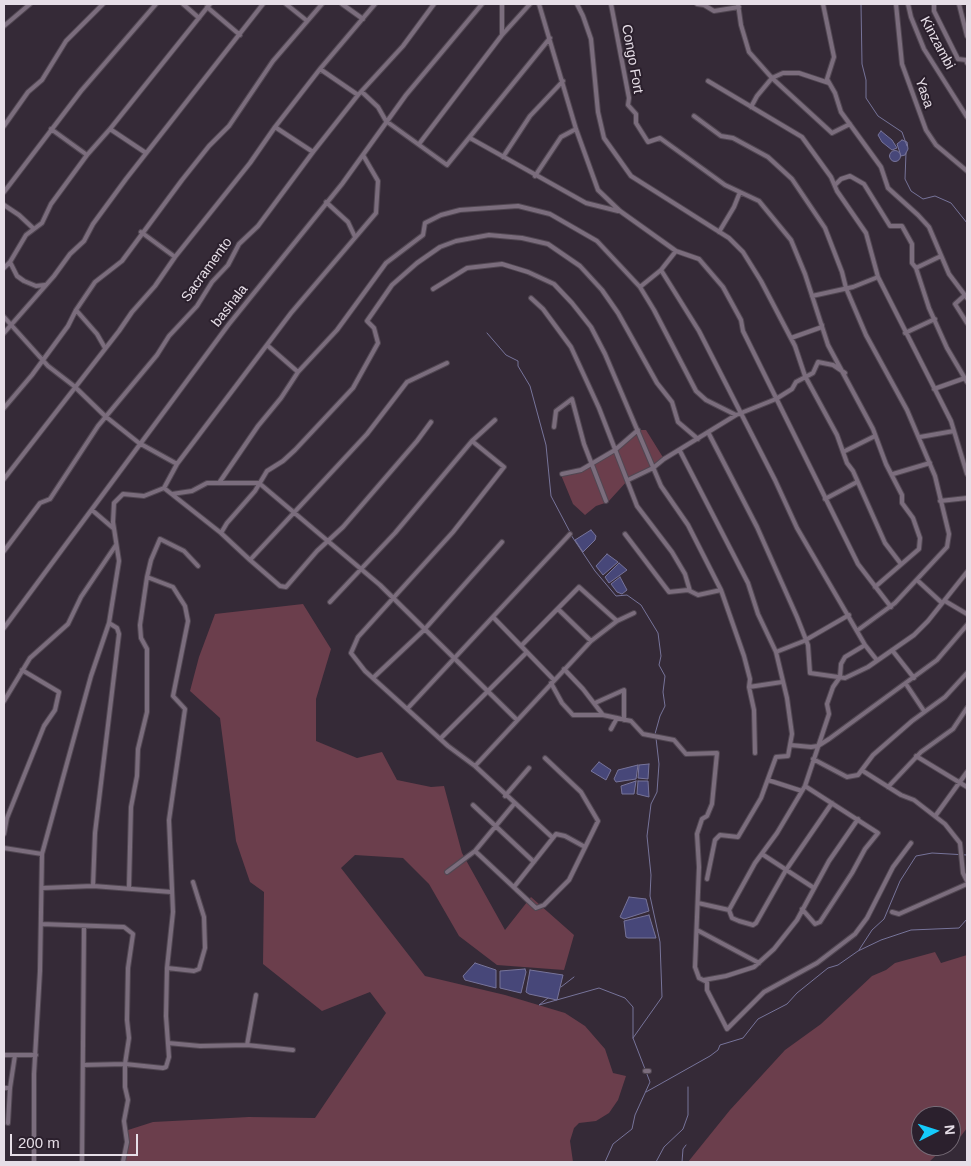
<!DOCTYPE html>
<html>
<head>
<meta charset="utf-8">
<style>
  body { margin:0 }
  #map { position:relative; width:971px; height:1166px; overflow:hidden; background:#352a37; font-family:Helvetica,sans-serif }
  canvas { display:block }
  .frame { position:absolute; inset:0; border:5px solid #e6dee7; pointer-events:none }
  .north { position:absolute; left:911px; top:1106px; width:50px; height:50px; box-sizing:border-box; background:#2b202d; border:1px solid #766c77; border-radius:50%; rotate:85deg; font-size:14px; font-weight:700; line-height:20px; text-align:center; color:#e6dee7 }
  .north::after { content:''; display:block; margin:auto; width:18px; height:22px; background:#15cafb; clip-path:polygon(50% 0,100% 100%,50% 72%,0 100%) }
  .scale { position:absolute; left:10px; top:1134px; width:128px; height:22px; box-sizing:border-box; border:2px solid #e6dee7; border-top:0; padding-left:6px; font-size:15px; line-height:18px; white-space:nowrap; color:#e6dee7; -webkit-text-stroke:4px #2b202d; paint-order:stroke }
</style>
</head>
<body>
<div id="map">
<canvas width="971" height="1166"></canvas>
<div class="frame"></div>
<div class="north">N</div>
<div class="scale">200 m</div>
</div>
<script>
const g = document.querySelector('canvas').getContext('2d');
g.lineJoin = 'round';
function paint(path, color) { g.fillStyle = color; g.fill(path, 'evenodd'); }
const shape = rows => new Path2D(rows.map(r => 'M' + r).join(''));
function strokePath(path, color, width, dash) { g.strokeStyle = color; g.lineWidth = width; g.lineCap = dash ? 'butt' : 'round'; g.setLineDash(dash || []); g.stroke(path); }
function write(font, color, halo, rows, align = 'center') {
  g.font = font + ' Helvetica,sans-serif'; g.lineWidth = 4; g.setLineDash([]); g.textBaseline = 'middle'; g.strokeStyle = halo; g.fillStyle = color; for (const [text, x, y, turn = 0] of rows) {
    g.save(); g.translate(x, y); g.rotate((+turn || 0) * Math.PI / 180); g.textAlign = isNaN(turn) ? turn : align; if (halo) g.strokeText(text, 0, 0); g.fillText(text, 0, 0); g.restore();
  }
}
paint(shape([
  [639,430,646,430,664,459,653,468,628,480,608,502,596,506,585,515,573,504,561,475,600,460],
  [303,604,331,649,316,699,316,741,357,758,382,752,397,780,431,787,444,786,462,853,505,930,531,897,574,935,564,970,497,965,459,936,429,884,403,858,355,855,341,868,425,976,505,995,565,1013,585,1026,605,1049,613,1073,626,1076,618,1100,609,1113,596,1121,579,1123,574,1128,570,1141,573,1162,121,1162,127,1139,125,1131,153,1122,249,1117,315,1118,386,1013,370,992,322,1011,263,964,264,892,250,882,236,841,220,718,190,691,199,657,215,614],
  [935,952,941,963,967,955,967,1128,961,1136,951,1142,951,1116,921,1116,921,1146,946,1146,929,1162,688,1162,730,1110,785,1050,821,1024,872,976,886,970,895,963]
]), '#6b3e4c');
const water = shape([
  [881,131,892,140,897,148,892,150,882,142,878,135,881,131],
  [902,140,907,142,908,149,905,155,901,156,897,144,902,140],
  '889.5 156a5.5 5.5 0 1 1 11 0a5.5 5.5 0 1 1-11 0Z',
  [591,530,596,536,595,540,583,552,575,540,591,530],
  [607,554,618,562,603,575,596,566,607,554],
  [619,563,627,570,609,583,605,577,619,563],
  [620,577,627,590,622,594,617,592,611,584,620,577],
  [599,762,611,770,606,780,591,771,599,762],
  [649,764,648,779,638,778,639,765,649,764],
  [638,765,636,779,616,782,614,779,618,770,638,765],
  [636,781,634,794,622,794,621,786,636,781],
  [638,781,648,781,649,797,637,794,638,781],
  [629,897,646,899,649,911,624,919,620,917,629,897],
  [649,915,656,938,628,938,626,937,624,921,649,915],
  [475,963,496,970,496,988,465,980,463,976,475,963],
  [525,969,526,972,521,993,500,988,500,971,525,969],
  [530,970,563,975,557,1000,529,994,526,992,530,970]
]);
paint(water, '#474779');
strokePath(water, '#77749a', 1);
strokePath(shape([
  [861,4,862,64,866,80,866,98,878,116,902,132,907,146],
  [906,153,905,179,911,191,923,199,935,196,951,203,967,223],
  [487,333,506,355,518,361,518,366,530,386,546,445,551,496,570,532],
  [571,535,595,571,616,596,627,595,641,605,658,633,661,656,659,665,665,676,663,692,665,706,660,716,655,734],
  [859,950,872,930,884,919,900,881,916,856,932,853,967,855],
  [561,987,574,977],
  [548,998,539,1005,599,988,625,998,633,1007,633,1038,650,1082,635,1115,632,1129,613,1144,605,1162],
  [633,1038,662,997,660,942,650,896,651,875,647,836,651,804,657,792,659,764,656,738],
  [646,1092,710,1056,718,1050,720,1045,743,1038,758,1019,787,1004,797,993,828,968,838,965,858,951,881,940,911,930,959,928,967,919],
  [656,1162,664,1147,683,1129,688,1115,688,1087],
  [682,1162,683,1149,686,1145]
]), '#77749a', 1);
const minor = shape([
  [183,4,199,18],
  [286,4,306,20],
  [342,4,363,19],
  [502,4,502,35],
  [539,4,576,129,598,190,620,211,676,251,699,259,723,287,741,320,743,331,858,564,891,607],
  [577,4,583,16,591,39,598,112,604,138,631,176,729,238,743,252,761,281,795,346,805,376,837,435,847,463,853,471,885,543,901,564],
  [611,4,629,98,628,105,636,114,636,123,648,142,660,138,725,185,759,201,791,240,805,274,828,345,873,429,886,464,902,495,902,503,913,518,920,538,919,549,875,587],
  [697,4,704,5,714,11,739,7],
  [738,4,741,25,749,52,772,78,832,133,850,124],
  [823,4,834,57,827,79,835,93,841,112,881,167,888,188,918,215,929,227,949,274,967,298],
  [896,4,902,64,926,130,936,145,967,171],
  [908,4,911,17,924,49,967,117],
  [934,4,934,11,958,59,966,60,967,63],
  [959,4,967,36],
  [207,7,240,35],
  [4,26,30,4],
  [320,69,358,95],
  [708,81,802,137,831,177,837,191,866,233,878,277,951,421,967,474],
  [362,92,378,107,386,121,447,165,550,38],
  [751,107,757,96,772,78,783,73,799,73,829,83],
  [694,116,721,136,733,138,768,157,792,179,825,228,842,272,846,288,866,335,907,410,935,476,949,534,947,547,895,603,858,630],
  [4,126,28,92,42,80,66,41,103,4],
  [275,127,313,152],
  [51,129,87,155],
  [110,129,146,153],
  [470,138,586,203,618,211],
  [419,144,502,35,530,4],
  [363,155,378,181,376,213,291,313,177,464,164,488,221,533,250,560,367,434,407,382,447,363],
  [503,157,530,116,563,81],
  [535,176,561,137,576,129],
  [835,185,841,179,850,176,864,184,890,226,902,226,912,244,912,263,916,268,929,308,947,348,967,382],
  [4,192,81,91,156,4],
  [326,202,348,222,355,237],
  [4,205,19,215,34,229],
  [141,232,175,257],
  [719,232,734,207,740,192],
  [676,251,661,270,699,331,775,480,797,528,865,645,876,659],
  [10,262,17,276,24,281,36,286,45,285],
  [4,268,10,262,26,235,42,223,51,204,87,155,110,129,210,4],
  [916,268,941,256],
  [640,287,661,270],
  [433,289,467,268,502,264,528,272,554,284,572,303,591,327,605,354,661,486,688,525,721,590,744,656,750,679,749,687,754,710,755,753],
  [965,295,955,304,967,323],
  [812,296,853,287,878,277],
  [531,298,543,309,571,347,599,408,637,506,672,552,685,574,690,591],
  [76,310,97,334,105,348],
  [4,317,48,366,74,386,105,416,139,443,177,464],
  [4,333,54,276,70,254,84,241,93,224,126,179,263,4],
  [905,333,935,319],
  [791,338,822,327,822,325],
  [267,345,298,372],
  [934,389,965,378],
  [4,408,32,375,68,326,76,310,95,282,122,261,182,180,209,146,229,126,273,61,322,4],
  [554,427,556,411,572,399,584,444,606,501],
  [708,432,757,527,797,617,808,645,810,673,845,678,868,667,914,635,928,621,967,572],
  [920,437,954,431],
  [472,441,504,467,453,532,358,637,351,653,365,671,448,746,475,766,553,838],
  [680,451,748,583,758,614,776,652,787,698,792,734,788,756,776,757,761,798,738,837,720,835,715,840,707,879],
  [843,452,875,436],
  [562,474,581,470,615,450,638,430],
  [893,474,930,463],
  [4,479,119,331,132,312,155,286,175,257,250,163,275,127,320,69,375,4],
  [628,480,653,468,664,459,736,415,776,399,792,389,796,382,813,373,818,362,833,365,845,373],
  [219,483,258,426,281,398,298,372,337,330,386,263,423,235,425,223,441,215,460,210,518,206,550,214,597,241,640,287,654,310,696,391,706,400,736,415],
  [172,494,192,491,207,483,259,483,380,585,517,720],
  [825,499,857,482],
  [940,501,967,498],
  [92,510,113,528],
  [221,533,227,523,255,491,267,471,283,461,295,450,353,388,378,343,374,328,367,321,392,285,417,263,440,247,456,241,489,235,522,238,548,244,580,266,602,290,618,313,657,383,672,402,678,422,698,439],
  [625,534,669,592,688,590,698,595,721,590],
  [4,551,40,503,50,499,98,426,157,355,169,336,197,306,212,282,228,265,239,244,258,226,313,152,358,95,403,46,434,4],
  [250,560,280,586,286,587,317,551,343,527,417,441,431,422],
  [917,580,942,603],
  [945,601,967,614],
  [330,602,395,533,472,441,495,420],
  [558,609,591,641],
  [493,617,554,680],
  [4,628,229,324,342,184,406,95,482,4],
  [521,646,579,587,617,621],
  [892,650,914,678],
  [776,652,804,641,849,615],
  [564,669,583,689,603,715],
  [374,677,424,630,502,542],
  [551,683,562,703,573,715,603,715,631,721,643,734,674,740,686,754,717,753,712,804,707,816,702,819,697,834,699,867,695,967,699,978,707,982,707,990,727,1029,764,992,817,963,855,934,867,918,893,867,911,843],
  [906,684,924,711],
  [749,687,782,682],
  [4,701,30,658,68,624,81,597,116,545],
  [595,703,624,690,624,720],
  [408,708,570,534],
  [611,729,617,718],
  [441,738,527,652],
  [790,745,811,747,818,746,829,739,937,660,967,625],
  [916,756,967,787],
  [813,759,847,777,858,775,873,755,912,721,945,697,967,673],
  [475,766,591,641,617,621,634,613],
  [863,771,901,795,914,800,945,824,960,843,963,873,967,881],
  [768,780,802,791],
  [888,787,921,752,953,729,967,708],
  [505,796,529,768],
  [473,805,534,862],
  [936,815,967,772],
  [4,834,7,818,44,726,55,710,59,692,22,670],
  [4,848,42,854],
  [475,851,536,908,544,905,569,880,598,821,581,792,545,758],
  [762,854,814,888],
  [447,872,475,851,514,804],
  [93,886,95,833,119,634,117,628,109,623],
  [129,887,131,807,137,776,138,749,147,712,147,649,141,638,140,625,147,577,151,560,160,539,184,551,198,566],
  [514,887,556,834,565,836,585,847],
  [43,888,93,886,171,892],
  [698,903,729,910,732,918,739,921,753,925,756,923,786,870,832,803],
  [802,909,815,924,820,922,852,873,865,849,878,833,805,786],
  [729,910,755,863,777,833,805,786,829,714,827,704,833,687,840,677,841,664,845,657,865,645],
  [892,912,899,914,967,884],
  [41,924,124,927,133,934,128,968,127,1020,129,1038,125,1064,125,1087,128,1100,124,1121,127,1142,123,1162],
  [697,930,759,963],
  [167,968,194,971,199,969,205,948,204,917,193,882],
  [704,980,726,976,754,967,774,949,797,920,829,861,858,819],
  [168,1043,200,1046,247,1045,293,1050],
  [247,1045,256,995],
  [4,1055,36,1055],
  [83,1065,125,1064,163,1068,166,1067,169,1057,166,1016,167,968,173,912,169,820,185,709,173,696,188,621,185,606,173,587,147,577],
  [645,1071,649,1071],
  [4,1088,10,1088,15,1055],
  [8,1123,10,1088],
  [34,1162,34,1074,40,971,42,854,91,676,109,623,119,561,113,522,114,503,123,494,144,496,164,488],
  [82,1162,84,926]
]);
strokePath(minor, '#514752', 6);
strokePath(minor, '#7b6d7d', 4);
write('14px', '#e6dee7', '#2b202d', [
  ["Kinzambi",937,43,62],
  ["Congo Fort",632,59,80],
  ["Yasa",924,93,71],
  ["Sacramento",207,270,-54],
  ["bashala",230,306,-52]
]);
</script>
</body>
</html>
